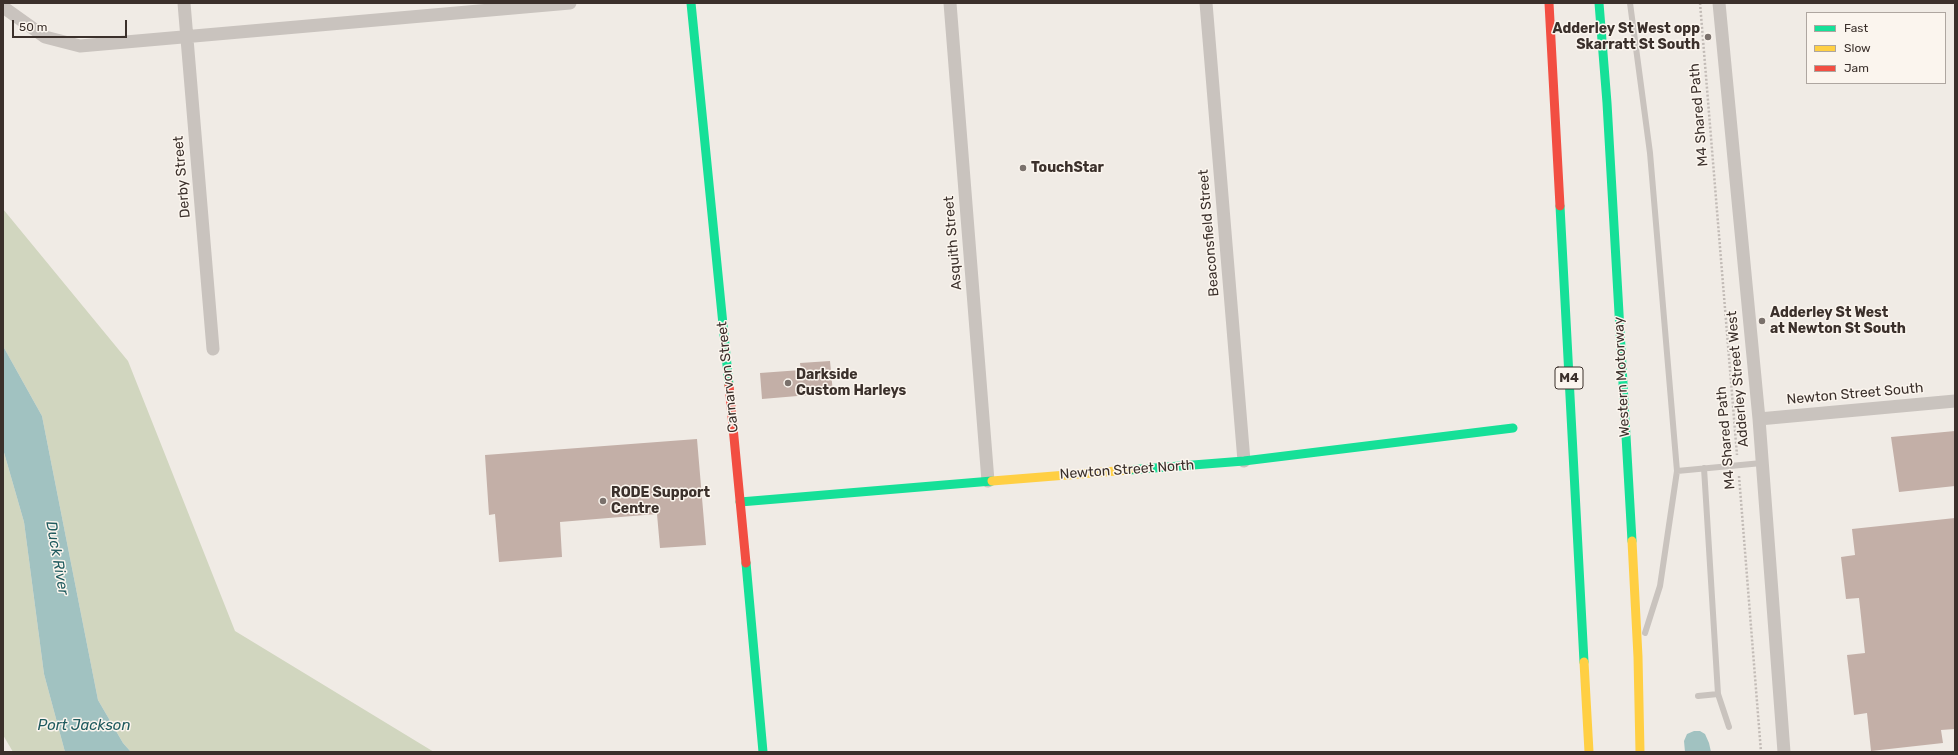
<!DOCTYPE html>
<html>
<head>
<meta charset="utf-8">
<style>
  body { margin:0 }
  #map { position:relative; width:1958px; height:755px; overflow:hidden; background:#f0ebe5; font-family:Rubik,sans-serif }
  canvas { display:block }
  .frame { position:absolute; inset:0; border:4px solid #3b302b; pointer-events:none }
  .legend { position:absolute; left:1806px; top:12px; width:140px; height:72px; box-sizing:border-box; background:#fbf5ee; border:1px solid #aea6a0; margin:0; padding:5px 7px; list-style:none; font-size:12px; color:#3b302b }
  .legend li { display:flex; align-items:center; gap:8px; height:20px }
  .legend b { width:20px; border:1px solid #aea6a0 }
  .scale { position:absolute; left:12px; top:20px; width:115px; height:18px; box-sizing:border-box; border:2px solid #3b302b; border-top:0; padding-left:5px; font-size:12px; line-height:14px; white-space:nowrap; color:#3b302b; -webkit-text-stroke:3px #fbf5ee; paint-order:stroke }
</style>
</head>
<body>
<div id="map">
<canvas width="1958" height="755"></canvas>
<div class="frame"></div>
<ul class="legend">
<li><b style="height:5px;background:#16e098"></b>Fast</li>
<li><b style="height:5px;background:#ffcf43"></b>Slow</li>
<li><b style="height:5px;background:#f24e42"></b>Jam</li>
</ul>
<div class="scale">50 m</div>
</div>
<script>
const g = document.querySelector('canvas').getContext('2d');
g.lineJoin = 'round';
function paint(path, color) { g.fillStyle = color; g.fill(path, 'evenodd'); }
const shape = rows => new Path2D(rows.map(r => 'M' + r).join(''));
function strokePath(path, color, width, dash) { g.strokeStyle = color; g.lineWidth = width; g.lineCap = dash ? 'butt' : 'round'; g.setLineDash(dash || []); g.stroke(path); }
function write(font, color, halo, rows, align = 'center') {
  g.font = font + ' Rubik,sans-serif'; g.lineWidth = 3; g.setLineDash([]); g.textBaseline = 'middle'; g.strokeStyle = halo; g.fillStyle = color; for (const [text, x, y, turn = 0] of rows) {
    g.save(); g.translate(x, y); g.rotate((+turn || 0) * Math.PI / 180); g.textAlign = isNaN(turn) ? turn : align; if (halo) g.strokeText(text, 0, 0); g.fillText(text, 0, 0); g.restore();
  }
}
paint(shape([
  [3,209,128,361,235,631,434,752,131,752,123,743,98,700,42,416,3,346],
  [3,449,24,522,44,674,65,752,13,752,3,735]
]), '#d1d6bf');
paint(shape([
  [3,346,42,416,98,700,123,743,131,752,65,752,44,674,24,522,3,449],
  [1694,731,1700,731,1705,734,1709,743,1711,752,1685,752,1684,741,1687,734]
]), '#a1c2c1');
paint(shape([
  [830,361,833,393,762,399,760,373,801,370,800,363],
  [1955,431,1955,486,1899,492,1891,437],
  [697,439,706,545,660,548,657,514,560,522,562,557,499,562,495,514,489,515,485,455],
  [1955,518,1955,729,1941,730,1943,743,1871,751,1867,713,1854,715,1847,655,1865,653,1859,598,1846,599,1841,557,1855,555,1852,529]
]), '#c3afa7');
strokePath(shape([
  [1700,3,1737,455],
  [1739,476,1761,752]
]), '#c2bbb6', 2.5, [2, 2]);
strokePath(shape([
  [1630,3,1650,153,1677,471,1660,586,1645,633],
  [1704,468,1718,694,1729,727],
  [1677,471,1762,463],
  [1698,696,1718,694]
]), '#c9c3be', 6);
strokePath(shape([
  [184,3,213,349],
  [950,3,988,481],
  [1206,3,1244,461],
  [1719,3,1759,419,1784,752],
  [3,7,45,37,80,46,570,3],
  [1759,419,1955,401]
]), '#c9c3be', 13);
strokePath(shape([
  [691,3,729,385],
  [1599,3,1607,103,1632,541],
  [1560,206,1584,662],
  [1129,470,1244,461,1513,428],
  [740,502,992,481],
  [746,563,763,752]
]), '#16e098', 9);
strokePath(shape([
  [992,481,1129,470],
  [1632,541,1638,657,1640,752],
  [1584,662,1589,752]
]), '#ffcf43', 9);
strokePath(shape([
  [1549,3,1560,206],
  [729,385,746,563]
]), '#f24e42', 9);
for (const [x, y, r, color] of [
  [1708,37,4,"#7a716c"],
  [1023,168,4,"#7a716c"],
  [1762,321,4,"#7a716c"],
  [788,383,4,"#7a716c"],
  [603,501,4,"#7a716c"]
]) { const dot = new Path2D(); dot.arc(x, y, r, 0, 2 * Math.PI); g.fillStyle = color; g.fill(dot); strokePath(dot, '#fbf5ee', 1.5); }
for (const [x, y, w] of [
  [1569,378,28]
]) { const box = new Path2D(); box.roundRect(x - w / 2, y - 11, w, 22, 3); g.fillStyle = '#fbf5ee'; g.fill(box); strokePath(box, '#3b302b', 1); }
write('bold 13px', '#3b302b', null, [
  ["M4",1569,378]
]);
write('bold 14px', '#3b302b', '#fbf5ee', [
  ["Adderley St West opp",1700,29,"right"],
  ["Skarratt St South",1700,45,"right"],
  ["TouchStar",1031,168],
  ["Adderley St West",1770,313],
  ["at Newton St South",1770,329],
  ["Darkside",796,375],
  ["Custom Harleys",796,391],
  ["RODE Support",611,493],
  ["Centre",611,509]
], 'left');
write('14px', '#3b302b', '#fbf5ee', [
  ["M4 Shared Path",1699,115,-95],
  ["Derby Street",182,177,-95],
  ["Beaconsfield Street",1209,233,-95],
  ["Asquith Street",953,243,-95],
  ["Carnarvon Street",728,377,-96],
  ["Western Motorway",1622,377,-93],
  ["Adderley Street West",1738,379,-95],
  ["Newton Street South",1855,394,-5],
  ["M4 Shared Path",1726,438,-95],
  ["Newton Street North",1127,470,-4]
]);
write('italic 15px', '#1f5a5e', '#fbf5ee', [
  ["Duck River",57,558,80],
  ["Port Jackson",84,726]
]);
</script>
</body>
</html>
